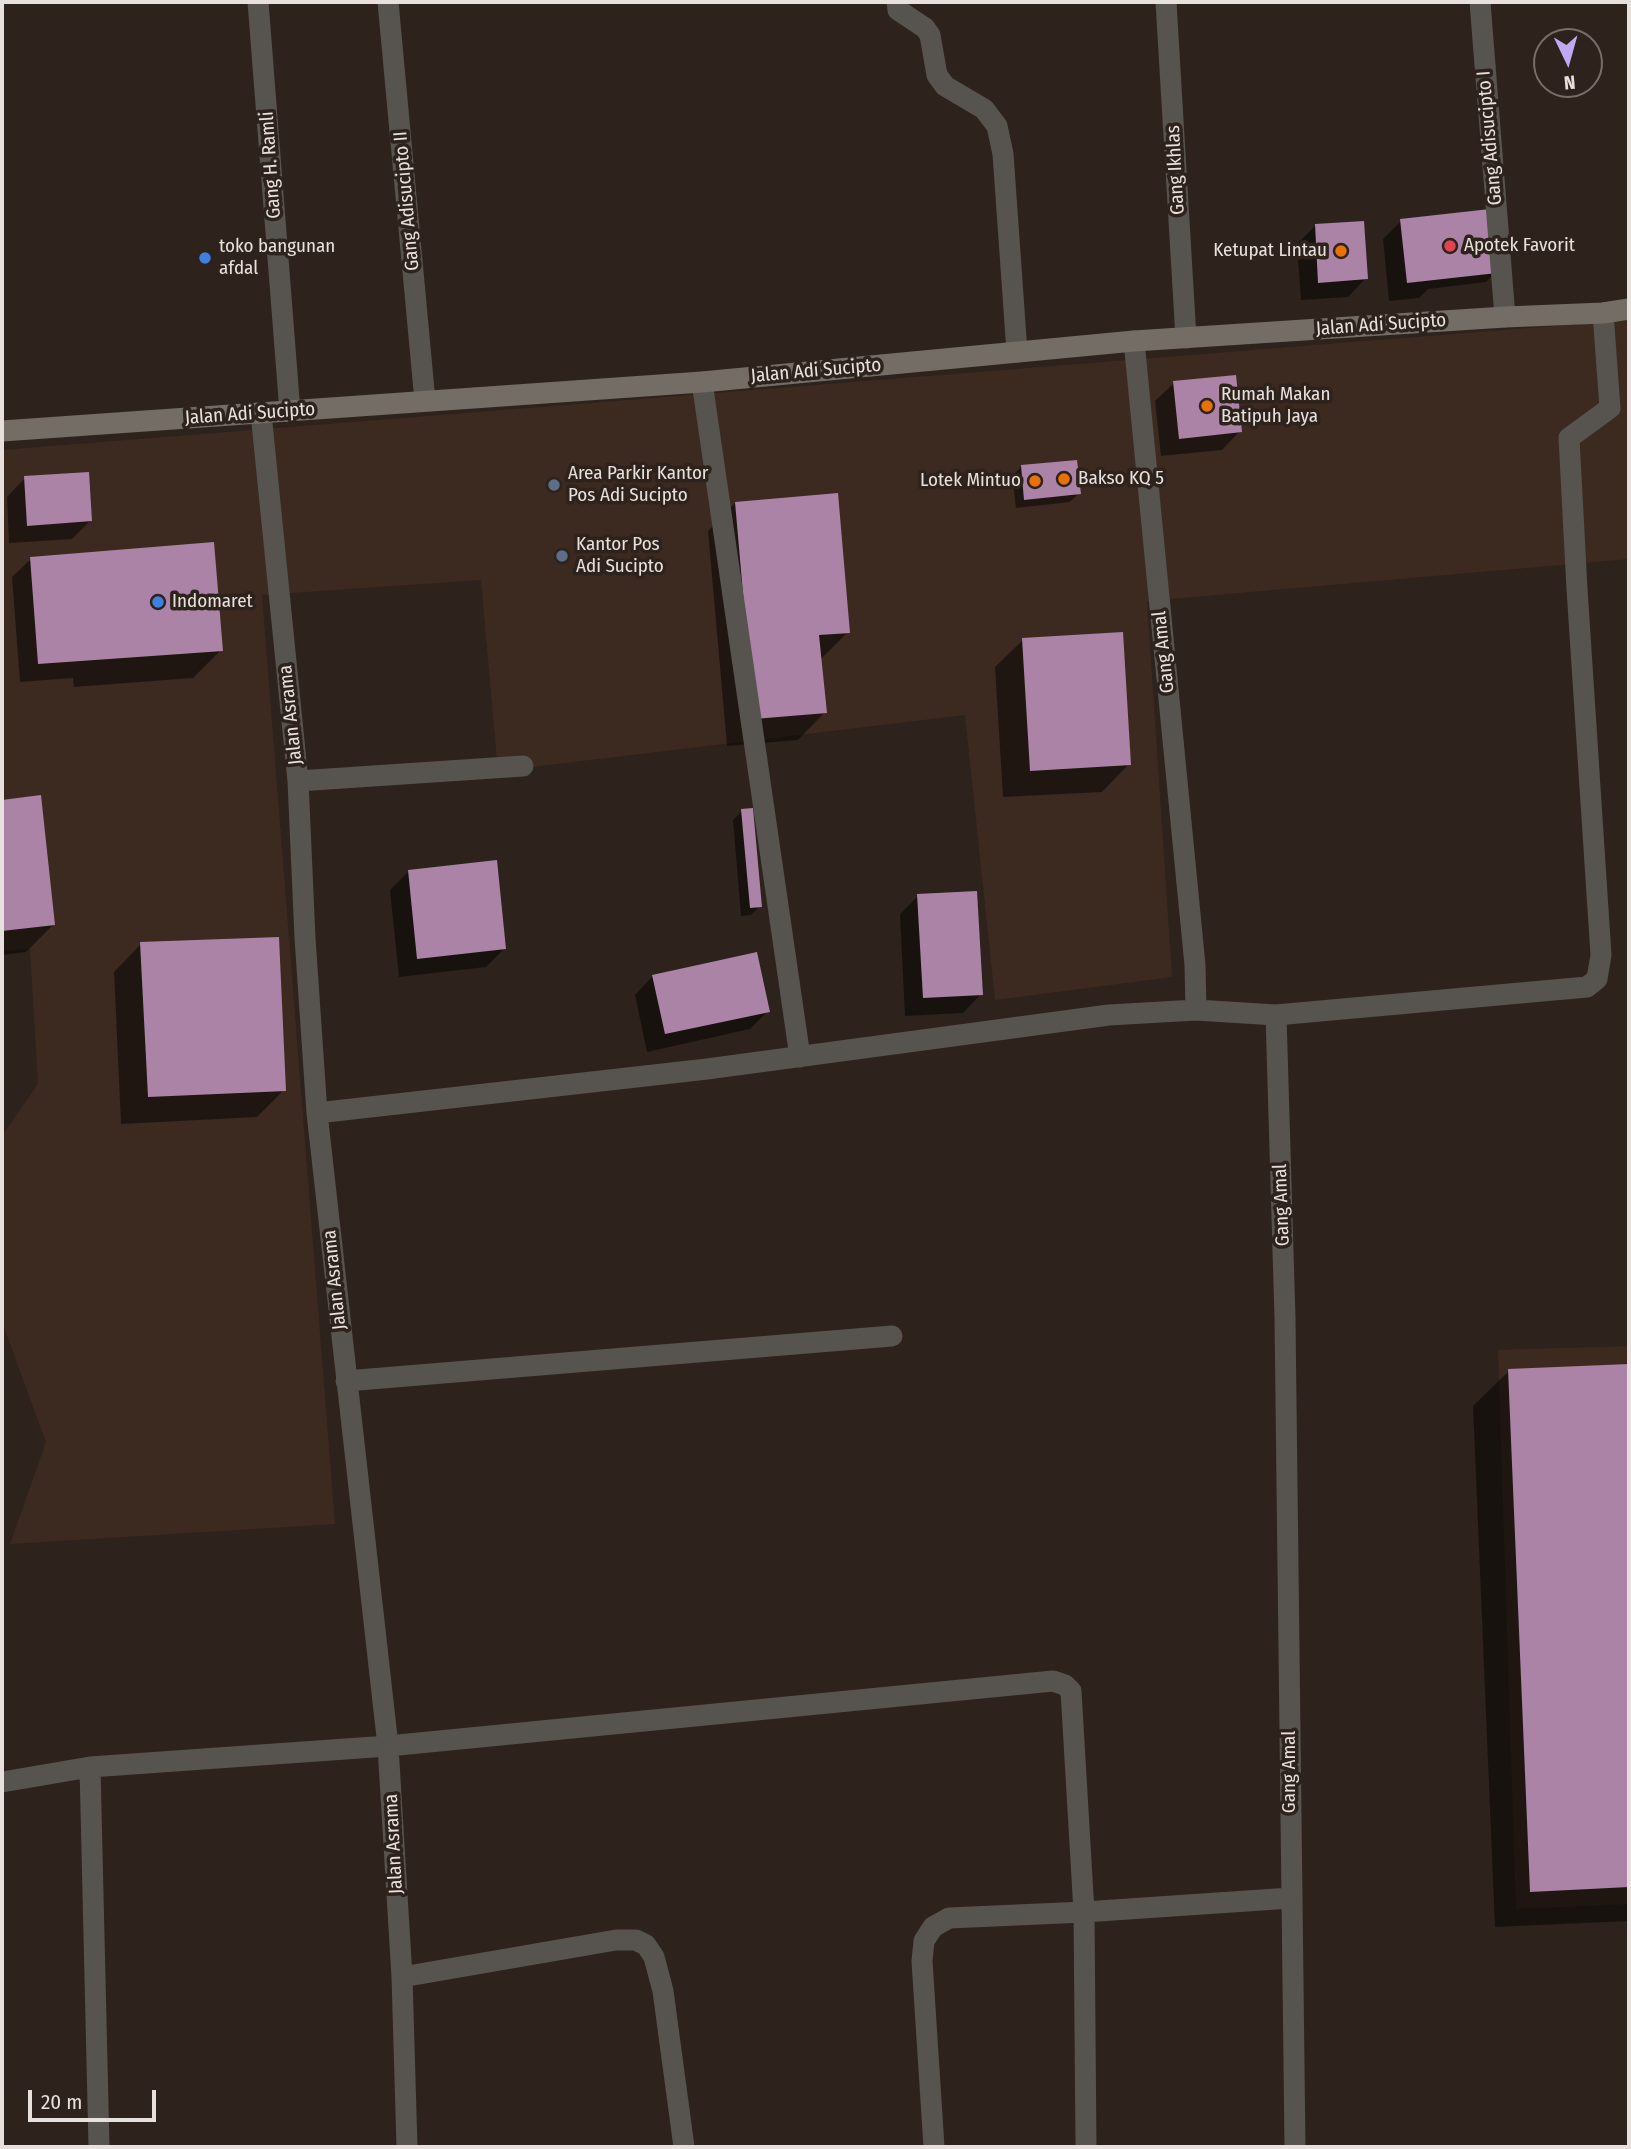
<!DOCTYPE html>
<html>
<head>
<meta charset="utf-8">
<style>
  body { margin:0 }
  #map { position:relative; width:1631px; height:2149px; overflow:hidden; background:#2e221c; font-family:"Fira Sans Condensed",sans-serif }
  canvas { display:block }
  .frame { position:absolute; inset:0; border:4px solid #e8e0dc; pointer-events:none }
  .north { position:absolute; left:1533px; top:28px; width:70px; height:70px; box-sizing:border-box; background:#2e221c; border:2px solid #786e69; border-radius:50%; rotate:175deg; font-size:19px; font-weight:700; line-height:28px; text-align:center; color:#e8e0dc }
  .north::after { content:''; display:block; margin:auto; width:24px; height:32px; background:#c1a8f3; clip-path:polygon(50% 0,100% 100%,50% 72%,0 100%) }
  .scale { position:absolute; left:28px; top:2090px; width:128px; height:32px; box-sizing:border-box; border:4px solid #e8e0dc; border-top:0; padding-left:9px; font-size:21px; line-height:24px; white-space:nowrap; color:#e8e0dc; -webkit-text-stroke:5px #2e221c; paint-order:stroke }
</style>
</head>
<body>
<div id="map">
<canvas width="1631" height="2149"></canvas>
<div class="frame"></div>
<div class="north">N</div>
<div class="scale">20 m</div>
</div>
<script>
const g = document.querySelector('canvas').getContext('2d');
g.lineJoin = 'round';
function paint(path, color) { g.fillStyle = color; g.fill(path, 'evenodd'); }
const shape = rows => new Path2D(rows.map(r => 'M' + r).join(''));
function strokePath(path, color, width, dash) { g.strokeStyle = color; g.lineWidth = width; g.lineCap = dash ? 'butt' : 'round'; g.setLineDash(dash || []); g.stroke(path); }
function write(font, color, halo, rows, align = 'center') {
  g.font = font + ' "Fira Sans Condensed",sans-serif'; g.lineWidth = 7; g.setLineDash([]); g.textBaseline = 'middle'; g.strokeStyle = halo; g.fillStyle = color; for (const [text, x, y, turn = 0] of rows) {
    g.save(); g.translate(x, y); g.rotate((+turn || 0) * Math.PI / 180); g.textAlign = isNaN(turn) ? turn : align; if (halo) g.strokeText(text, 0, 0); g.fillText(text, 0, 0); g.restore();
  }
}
paint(shape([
  [1629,320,1629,559,1147,601,1172,977,995,1000,965,715,498,771,481,580,262,595,335,1524,10,1544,46,1442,2,1322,2,1136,38,1084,30,949,2,951,2,450],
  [1629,1346,1629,1904,1516,1909,1498,1350]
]), '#3c2a21');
paint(shape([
  [1401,221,1495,273,1486,282,1428,289,1419,298,1389,301,1383,239],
  [1315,226,1366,278,1348,297,1301,300,1297,244],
  [1174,383,1240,431,1222,450,1161,456,1155,401],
  [1021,467,1079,493,1070,502,1016,508,1012,476],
  [25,478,90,521,72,539,9,543,7,497],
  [735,503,848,632,820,660,825,712,798,740,727,746,708,531],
  [31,559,221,650,193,678,74,687,73,678,20,682,12,577],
  [1023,640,1129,764,1102,792,1003,797,995,667],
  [39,797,53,925,26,952,2,955,2,801],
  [742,811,760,906,751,915,741,916,733,820],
  [409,871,504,949,486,967,399,977,390,890],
  [918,896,981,994,963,1013,905,1016,900,914],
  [141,944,284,1090,257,1117,121,1124,114,972],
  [653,976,768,1011,750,1029,647,1052,635,995],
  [1629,1365,1629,1921,1495,1927,1473,1406,1509,1371]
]), '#0007');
paint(shape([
  [1490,209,1497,273,1407,283,1400,219],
  [1364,221,1368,279,1318,283,1315,224],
  [1236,375,1242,432,1179,439,1173,381],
  [1077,460,1081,494,1024,500,1021,465],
  [89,472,92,521,27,526,24,476],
  [838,493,850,633,819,635,827,713,754,719,735,502],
  [214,542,223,651,38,664,30,557],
  [1123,632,1131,765,1030,771,1022,638],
  [41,795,55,925,2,931,2,800],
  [753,808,762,907,750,908,741,809],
  [497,860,506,949,417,959,408,870],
  [977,891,983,995,923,998,917,894],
  [279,937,286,1091,148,1097,140,942],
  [757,952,770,1012,665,1034,652,975],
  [1629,1364,1629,1887,1530,1892,1508,1369]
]), '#aa83a6');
strokePath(shape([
  [258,2,290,412],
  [388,2,425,401],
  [897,2,898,10,925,28,930,35,937,75,945,86,984,109,997,126,1003,154,1017,352],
  [1166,2,1186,338],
  [1480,2,1505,317],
  [1134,341,1195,965,1196,1010,1276,1015,1285,1318,1295,2147],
  [702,382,800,1057],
  [261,413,298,781,305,938,317,1113,388,1746,402,1977,407,2147],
  [298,781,523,766],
  [1276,1015,1587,987,1597,979,1601,955,1577,589,1569,438,1610,408,1603,313],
  [317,1113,707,1069,1109,1015,1196,1010],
  [346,1381,892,1336],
  [90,1767,99,2147],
  [2,1782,90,1767,388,1746,1053,1681,1065,1685,1071,1691,1084,1912,1086,2147],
  [402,1977,616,1940,636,1940,646,1945,654,1957,663,1991,684,2147],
  [934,2147,922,1961,924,1941,933,1927,949,1918,1084,1912,1291,1898]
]), '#57534e', 21);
strokePath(shape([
  [2,431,702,382,1134,341,1505,317,1603,313,1629,309]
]), '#736d65', 21);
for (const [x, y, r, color] of [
  [1450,246,7,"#e0444e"],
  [1341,251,7,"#e8710a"],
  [205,258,7,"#3f7fe0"],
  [1207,406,7,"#e8710a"],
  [1064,479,7,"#e8710a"],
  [1035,481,7,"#e8710a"],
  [554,485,7,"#5c6f8a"],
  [562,556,7,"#5c6f8a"],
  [158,602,7,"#3f7fe0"]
]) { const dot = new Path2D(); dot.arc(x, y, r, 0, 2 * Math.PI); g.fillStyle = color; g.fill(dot); strokePath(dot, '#2e221c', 2.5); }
write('19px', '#e8e0dc', '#2e221c', [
  ["Gang Adisucipto I",1490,138,-95],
  ["Gang H. Ramli",271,165,-94],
  ["Gang Ikhlas",1176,170,-93],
  ["Gang Adisucipto II",407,201,-95],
  ["Jalan Adi Sucipto",1381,325,-4],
  ["Jalan Adi Sucipto",816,371,-5],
  ["Jalan Adi Sucipto",250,414,-4],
  ["Gang Amal",1164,652,-96],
  ["Jalan Asrama",291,715,-96],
  ["Gang Amal",1282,1205,-92],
  ["Jalan Asrama",335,1280,-96],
  ["Gang Amal",1290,1772,-90],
  ["Jalan Asrama",394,1844,-93]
]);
write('19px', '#e8e0dc', '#2e221c', [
  ["Apotek Favorit",1464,246],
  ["toko bangunan",219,247],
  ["afdal",219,269],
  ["Ketupat Lintau",1327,251,"right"],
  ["Rumah Makan",1221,395],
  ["Batipuh Jaya",1221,417],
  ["Area Parkir Kantor",568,474],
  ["Pos Adi Sucipto",568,496],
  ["Bakso KQ 5",1078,479],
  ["Lotek Mintuo",1021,481,"right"],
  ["Kantor Pos",576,545],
  ["Adi Sucipto",576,567],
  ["Indomaret",172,602]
], 'left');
</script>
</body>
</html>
